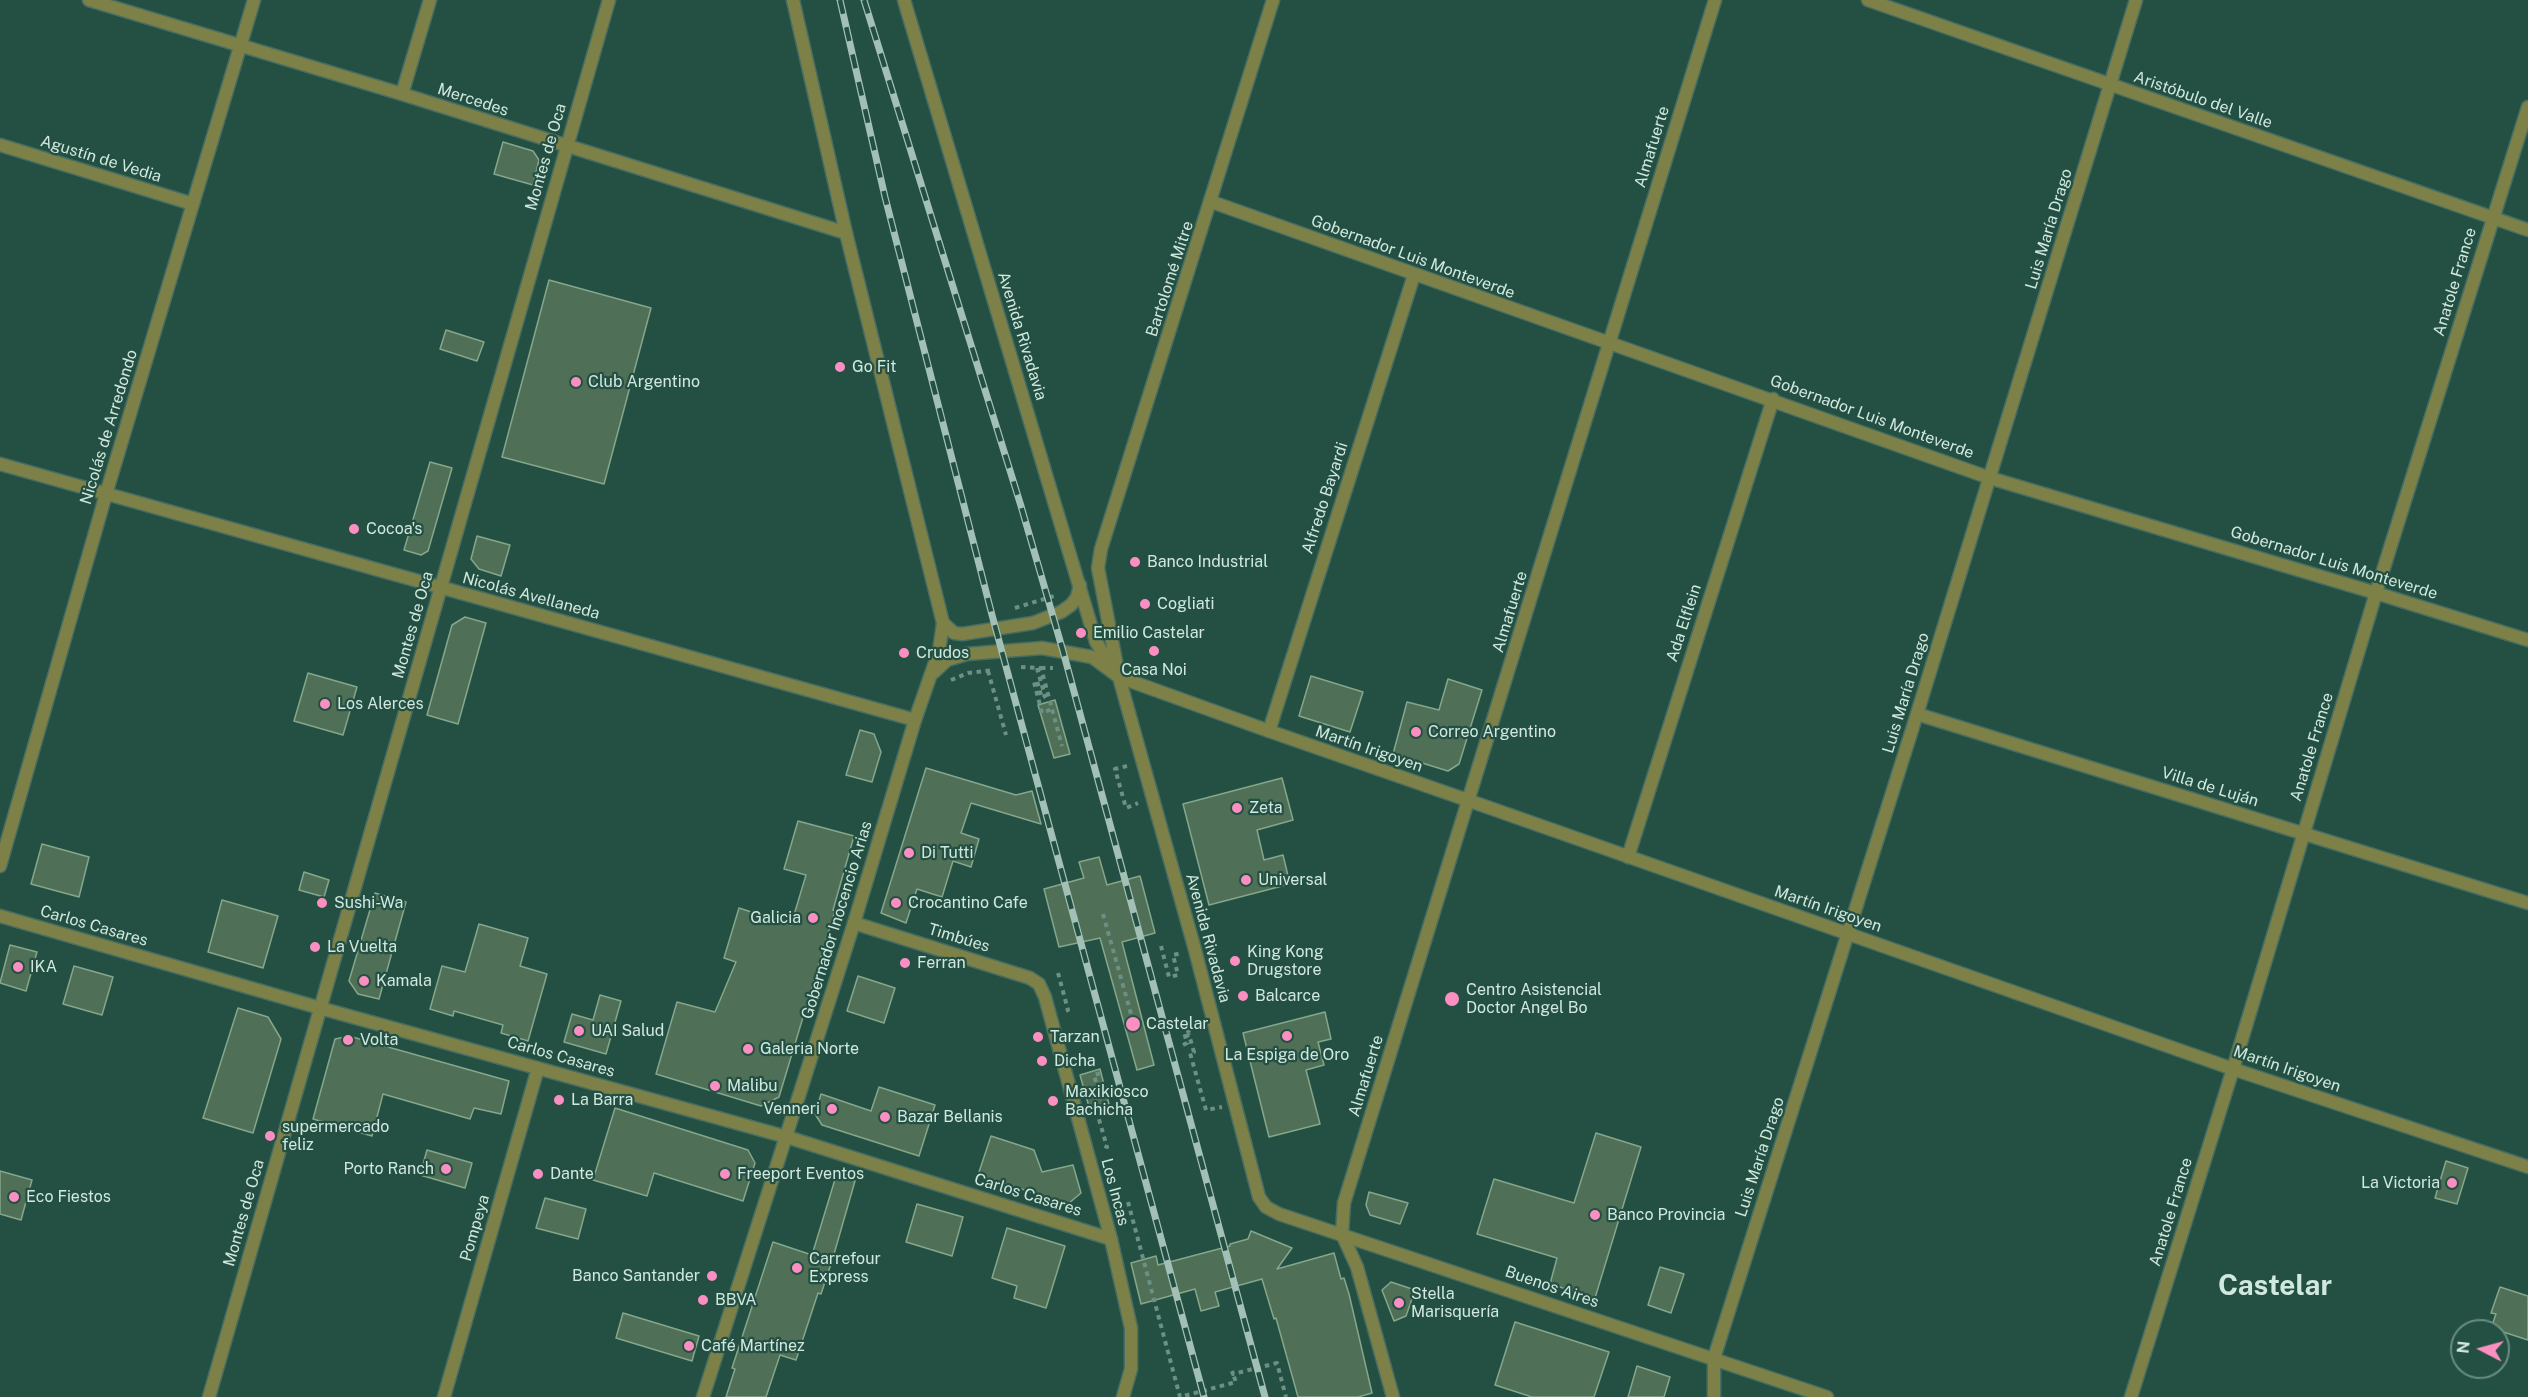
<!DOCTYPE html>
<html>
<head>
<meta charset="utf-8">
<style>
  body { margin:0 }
  #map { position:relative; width:2528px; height:1397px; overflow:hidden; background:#245043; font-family:"Public Sans",sans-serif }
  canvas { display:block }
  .north { position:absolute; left:2450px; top:1319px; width:60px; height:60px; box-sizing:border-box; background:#245043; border:2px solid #698d81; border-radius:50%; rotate:276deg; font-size:16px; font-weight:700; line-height:24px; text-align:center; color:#d1e8df }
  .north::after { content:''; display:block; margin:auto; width:21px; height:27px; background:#fc8fc2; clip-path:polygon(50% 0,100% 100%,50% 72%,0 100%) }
</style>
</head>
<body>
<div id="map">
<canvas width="2528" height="1397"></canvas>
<div class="north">N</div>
</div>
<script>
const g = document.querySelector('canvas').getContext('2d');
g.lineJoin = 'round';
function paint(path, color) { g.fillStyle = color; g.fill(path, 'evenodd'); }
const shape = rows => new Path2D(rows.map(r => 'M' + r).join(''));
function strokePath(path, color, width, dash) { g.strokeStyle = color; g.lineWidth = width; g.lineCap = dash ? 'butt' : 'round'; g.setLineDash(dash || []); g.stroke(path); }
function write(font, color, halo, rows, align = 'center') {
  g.font = font + ' "Public Sans",sans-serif'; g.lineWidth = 4.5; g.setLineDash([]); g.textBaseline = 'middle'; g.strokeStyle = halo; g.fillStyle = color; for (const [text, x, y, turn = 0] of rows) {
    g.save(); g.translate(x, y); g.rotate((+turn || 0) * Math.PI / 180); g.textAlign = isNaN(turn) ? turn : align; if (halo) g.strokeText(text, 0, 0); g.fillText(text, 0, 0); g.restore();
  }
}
const building = shape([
  [503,142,533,151,539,160,533,185,494,174,503,142],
  [549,280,651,308,604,484,502,457,549,280],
  [446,330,484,342,477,361,440,349,446,330],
  [430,462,452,468,428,551,421,555,404,550,430,462],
  [477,536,510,545,501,576,479,569,471,559,477,536],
  [465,617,486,623,458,724,427,715,452,625,465,617],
  [308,673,357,687,343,735,294,721,308,673],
  [1311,676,1363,692,1350,732,1299,716,1311,676],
  [1448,679,1482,690,1459,764,1448,771,1393,754,1407,702,1439,710,1448,679],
  [1055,700,1070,754,1054,758,1038,705,1055,700],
  [860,730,874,734,881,752,872,782,846,775,860,730],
  [926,768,1016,795,1032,791,1041,824,971,803,961,833,979,839,971,867,953,861,942,897,917,889,906,923,881,913,926,768],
  [1282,778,1293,820,1257,830,1264,860,1283,855,1290,884,1209,905,1183,804,1282,778],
  [798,821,854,836,833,910,835,911,779,1097,761,1106,656,1074,677,1002,715,1012,736,962,724,958,739,908,791,925,806,875,784,869,798,821],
  [42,844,89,857,79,897,31,884,42,844],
  [1099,857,1107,885,1140,876,1155,933,1122,942,1154,1065,1137,1070,1100,938,1059,947,1044,889,1084,878,1079,862,1099,857],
  [304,872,329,880,324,897,299,890,304,872],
  [375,893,406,902,379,999,358,994,349,981,375,893],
  [222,900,278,916,263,968,208,952,222,900],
  [479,924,528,938,520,966,547,974,528,1041,501,1033,503,1025,454,1011,453,1016,430,1009,442,966,465,972,479,924],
  [10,945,37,952,26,991,0,983,10,945],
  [74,966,113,977,102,1015,63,1004,74,966],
  [858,976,895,988,884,1023,847,1011,858,976],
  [600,995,621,1001,606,1054,564,1042,572,1014,593,1020,600,995],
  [238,1008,268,1017,281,1039,253,1133,203,1118,238,1008],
  [1325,1012,1331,1039,1318,1042,1324,1065,1306,1070,1320,1124,1269,1137,1243,1033,1325,1012],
  [349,1036,509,1081,501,1114,474,1108,470,1119,383,1094,372,1136,313,1119,335,1039,349,1036],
  [1100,1069,1110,1108,1091,1114,1080,1075,1100,1069],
  [879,1087,935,1105,919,1156,822,1125,815,1114,821,1094,871,1111,879,1087],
  [615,1108,748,1150,755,1163,743,1201,654,1173,647,1196,593,1180,615,1108],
  [1596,1133,1641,1147,1595,1298,1550,1284,1557,1258,1477,1234,1494,1179,1574,1203,1596,1133],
  [991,1136,1034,1150,1042,1172,1073,1165,1081,1193,1068,1204,978,1175,991,1136],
  [427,1150,472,1163,465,1188,420,1175,427,1150],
  [2446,1161,2468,1168,2457,1204,2435,1198,2446,1161],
  [0,1171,32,1180,21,1220,0,1214,0,1171],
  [836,1176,855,1181,832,1261,821,1294,818,1293,796,1360,780,1355,766,1397,726,1397,735,1369,732,1368,773,1242,812,1255,836,1176],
  [1369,1192,1408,1203,1400,1224,1370,1215,1366,1205,1369,1192],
  [545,1198,586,1209,578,1239,536,1228,545,1198],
  [917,1204,963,1217,952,1256,906,1242,917,1204],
  [1007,1228,1065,1246,1046,1308,1014,1298,1017,1286,992,1278,1007,1228],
  [1251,1231,1292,1248,1277,1269,1334,1253,1341,1279,1344,1278,1349,1294,1372,1393,1358,1397,1298,1397,1276,1318,1274,1319,1262,1279,1215,1292,1219,1306,1201,1311,1195,1289,1141,1304,1131,1263,1156,1256,1158,1265,1230,1246,1230,1244,1248,1239,1251,1231],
  [1660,1267,1684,1274,1671,1313,1648,1305,1660,1267],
  [1391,1282,1415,1290,1406,1316,1394,1321,1382,1290,1391,1282],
  [2500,1287,2528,1296,2528,1340,2491,1328,2496,1314,2491,1313,2500,1287],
  [623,1313,699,1336,692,1361,616,1338,623,1313],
  [1515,1322,1609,1352,1594,1397,1532,1397,1495,1385,1515,1322],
  [1637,1366,1670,1377,1664,1397,1628,1397,1637,1366]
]);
paint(building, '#4f6f56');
strokePath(building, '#85a78c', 1.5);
const pedestrian = shape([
  [1119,677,1269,731],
  [854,923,1030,978,1039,984,1045,997,1111,1239]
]);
const minor = shape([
  [89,0,402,94,846,233],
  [904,0,1096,642,1117,675],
  [1868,0,2528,230],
  [402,94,430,0],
  [0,145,193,204],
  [1212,202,1990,478,2376,593,2528,640],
  [1414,275,1269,731,1470,801],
  [0,464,915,720],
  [1917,714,2528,903],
  [1628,857,1773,399],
  [0,866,106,494,254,0],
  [0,916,320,1008,787,1137,1111,1239,1131,1328,1131,1369,1123,1397],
  [209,1397,609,0],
  [444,1397,538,1068],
  [1393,1397,1357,1267,1342,1234,1344,1203,1715,0],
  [1714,1397,1714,1358,1917,714,2136,0],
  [2131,1397,2233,1069,2376,593,2528,107]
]);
const tertiary = shape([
  [1273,0,1101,549,1098,568,1119,677,1195,950,1259,1197,1266,1207,1279,1214,1827,1397],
  [943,623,954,633,962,634,1033,623,1061,612,1071,605,1077,597,1080,585],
  [933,673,947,660,967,654,1042,648,1092,657,1119,677],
  [1470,801,2233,1069,2528,1167],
  [703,1397,854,923,915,720,939,651,943,623,846,233,793,0]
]);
strokePath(pedestrian, '#476e62', 15);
strokePath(minor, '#476e62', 15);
strokePath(tertiary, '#476e62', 15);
strokePath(shape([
  [1015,608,1054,596],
  [1021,667,1041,668,1062,746],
  [1037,668,1045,696,1042,698,1037,681,1034,682,1042,713,1052,709],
  [1041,668,1053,668],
  [988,671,1006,735],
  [951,680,968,673,993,670],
  [1127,766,1115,769,1126,808,1138,803],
  [1103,914,1131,1014],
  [1161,946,1169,977,1178,975,1173,955,1182,953],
  [1058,973,1068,1010,1063,1012],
  [1185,1037,1189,1035,1194,1052,1190,1053,1206,1110,1222,1107],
  [1183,1045,1187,1043,1184,1032,1199,1028],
  [1093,1102,1101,1100,1094,1075,1101,1073],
  [1094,1102,1107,1147,1102,1145],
  [1128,1202,1180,1397,1236,1382,1233,1374],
  [1232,1371,1233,1374,1277,1363,1286,1397]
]), '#6d9085', 4, [4.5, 4.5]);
strokePath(pedestrian, '#7e8147', 12);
strokePath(minor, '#7e8147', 12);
strokePath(tertiary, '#7e8147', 12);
const rail = shape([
  [840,0,885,197,992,615,1204,1397],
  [864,0,1021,506,1063,651,1265,1397]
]);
strokePath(rail, '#a3c0b6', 7);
strokePath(rail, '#245043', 4.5, [14]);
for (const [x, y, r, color] of [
  [840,367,6,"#fc8fc2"],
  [576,382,6,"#fc8fc2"],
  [354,529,6,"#fc8fc2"],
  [1135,562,6,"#fc8fc2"],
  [1145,604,6,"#fc8fc2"],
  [1081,633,6,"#fc8fc2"],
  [1154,651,6,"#fc8fc2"],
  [904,653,6,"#fc8fc2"],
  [325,704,6,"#fc8fc2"],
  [1416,732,6,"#fc8fc2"],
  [1237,808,6,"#fc8fc2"],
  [909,853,6,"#fc8fc2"],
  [1246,880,6,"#fc8fc2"],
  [322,903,6,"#fc8fc2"],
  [896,903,6,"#fc8fc2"],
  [813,918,6,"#fc8fc2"],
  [315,947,6,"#fc8fc2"],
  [1235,961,6,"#fc8fc2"],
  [905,963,6,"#fc8fc2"],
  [18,967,6,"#fc8fc2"],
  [364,981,6,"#fc8fc2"],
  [1243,996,6,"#fc8fc2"],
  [1452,999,8,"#fc8fc2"],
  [1133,1024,8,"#fc8fc2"],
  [579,1031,6,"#fc8fc2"],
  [1287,1036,6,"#fc8fc2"],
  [1038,1037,6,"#fc8fc2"],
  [348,1040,6,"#fc8fc2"],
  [748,1049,6,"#fc8fc2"],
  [1042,1061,6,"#fc8fc2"],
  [715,1086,6,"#fc8fc2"],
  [559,1100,6,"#fc8fc2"],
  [1053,1101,6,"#fc8fc2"],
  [832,1109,6,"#fc8fc2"],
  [885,1117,6,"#fc8fc2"],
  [270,1136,6,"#fc8fc2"],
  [446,1169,6,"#fc8fc2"],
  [538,1174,6,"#fc8fc2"],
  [725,1174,6,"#fc8fc2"],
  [2452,1183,6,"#fc8fc2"],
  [14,1197,6,"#fc8fc2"],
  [1595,1215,6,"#fc8fc2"],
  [797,1268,6,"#fc8fc2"],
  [712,1276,6,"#fc8fc2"],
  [703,1300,6,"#fc8fc2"],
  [1399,1303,6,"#fc8fc2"],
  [689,1346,6,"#fc8fc2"]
]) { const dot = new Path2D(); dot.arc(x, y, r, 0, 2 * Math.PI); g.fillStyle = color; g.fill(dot); strokePath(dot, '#245043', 2); }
write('16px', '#d1e8df', '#245043', [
  ["Mercedes",473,100,18],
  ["Aristóbulo del Valle",2203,100,19],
  ["Almafuerte",1652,147,-73],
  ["Montes de Oca",546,157,-74],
  ["Agustín de Vedia",101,159,17],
  ["Luis María Drago",2049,229,-73],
  ["Gobernador Luis Monteverde",1413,257,20],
  ["Bartolomé Mitre",1170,279,-72],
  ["Anatole France",2455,282,-73],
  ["Avenida Rivadavia",1022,336,73],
  ["Gobernador Luis Monteverde",1872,417,20],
  ["Nicolás de Arredondo",109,427,-73],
  ["Alfredo Bayardi",1325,498,-72],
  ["Gobernador Luis Monteverde",2334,563,17],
  ["Nicolás Avellaneda",531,596,15],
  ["Almafuerte",1510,612,-73],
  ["Ada Elflein",1684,623,-72],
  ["Montes de Oca",413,625,-74],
  ["Luis María Drago",1906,693,-73],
  ["Anatole France",2312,747,-73],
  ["Martín Irigoyen",1369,749,19],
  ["Villa de Luján",2210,787,17],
  ["Martín Irigoyen",1828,909,19],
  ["Gobernador Inocencio Arias",837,920,-73],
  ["Carlos Casares",94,926,16],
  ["Timbúes",959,938,17],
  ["Avenida Rivadavia",1208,938,75],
  ["Carlos Casares",561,1057,16],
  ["Martín Irigoyen",2287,1069,19],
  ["Almafuerte",1366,1076,-73],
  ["Luis María Drago",1760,1157,-72],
  ["Los Incas",1115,1192,75],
  ["Carlos Casares",1028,1195,17],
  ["Anatole France",2171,1212,-73],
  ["Montes de Oca",244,1213,-74],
  ["Pompeya",475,1228,-74],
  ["Buenos Aires",1552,1287,19]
]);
write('16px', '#d1e8df', '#245043', [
  ["Go Fit",852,367],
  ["Club Argentino",588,382],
  ["Cocoa's",366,529],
  ["Banco Industrial",1147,562],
  ["Cogliati",1157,604],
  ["Emilio Castelar",1093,633],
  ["Crudos",916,653],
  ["Casa Noi",1154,670,"center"],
  ["Los Alerces",337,704],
  ["Correo Argentino",1428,732],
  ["Zeta",1249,808],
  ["Di Tutti",921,853],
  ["Universal",1258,880],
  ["Sushi-Wa",334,903],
  ["Crocantino Cafe",908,903],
  ["Galicia",801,918,"right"],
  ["La Vuelta",327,947],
  ["King Kong",1247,952],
  ["Drugstore",1247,970],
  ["Ferran",917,963],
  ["IKA",30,967],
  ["Kamala",376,981],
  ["Centro Asistencial",1466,990],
  ["Doctor Angel Bo",1466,1008],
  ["Balcarce",1255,996],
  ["Castelar",1146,1024],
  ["UAI Salud",591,1031],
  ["Tarzan",1050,1037],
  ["Volta",360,1040],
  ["Galeria Norte",760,1049],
  ["La Espiga de Oro",1287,1055,"center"],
  ["Dicha",1054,1061],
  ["Malibu",727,1086],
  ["Maxikiosco",1065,1092],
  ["Bachicha",1065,1110],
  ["La Barra",571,1100],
  ["Venneri",820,1109,"right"],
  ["Bazar Bellanis",897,1117],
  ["supermercado",282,1127],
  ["feliz",282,1145],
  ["Porto Ranch",434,1169,"right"],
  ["Dante",550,1174],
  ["Freeport Eventos",737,1174],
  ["La Victoria",2440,1183,"right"],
  ["Eco Fiestos",26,1197],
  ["Banco Provincia",1607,1215],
  ["Carrefour",809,1259],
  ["Express",809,1277],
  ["Banco Santander",700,1276,"right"],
  ["Stella",1411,1294],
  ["Marisquería",1411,1312],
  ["BBVA",715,1300],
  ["Café Martínez",701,1346]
], 'left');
write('bold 28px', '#d1e8df', '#245043', [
  ["Castelar",2275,1286]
]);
</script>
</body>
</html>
